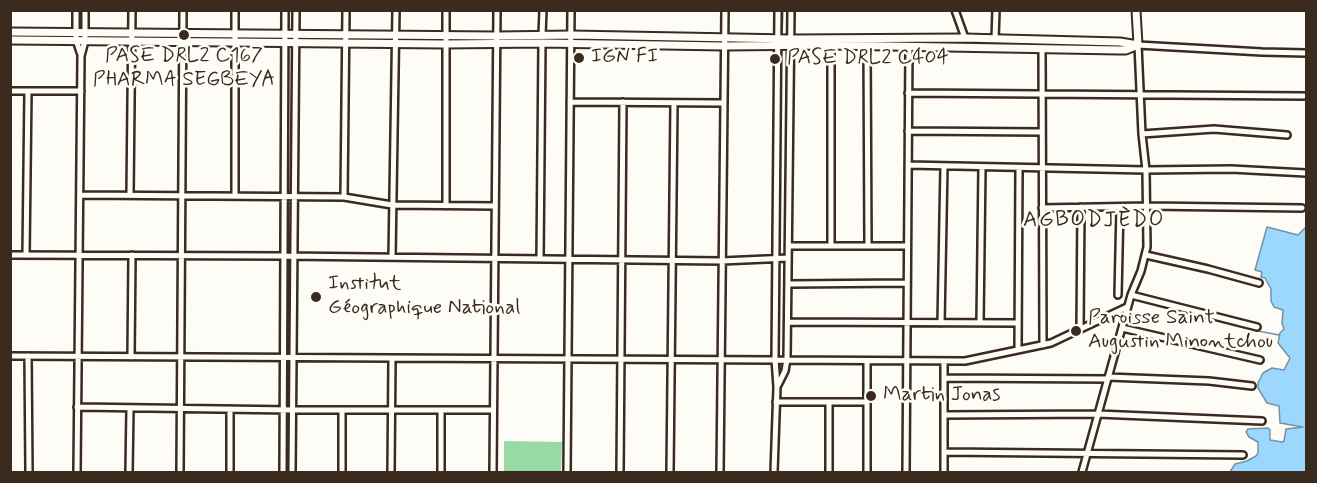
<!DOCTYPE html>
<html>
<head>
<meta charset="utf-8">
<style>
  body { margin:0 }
  #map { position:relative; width:1317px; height:483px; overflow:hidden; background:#fdfcf7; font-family:Mynerve,sans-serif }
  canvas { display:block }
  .frame { position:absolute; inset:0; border:12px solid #3b2a1e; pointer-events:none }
</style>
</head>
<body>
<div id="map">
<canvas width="1317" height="483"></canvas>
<div class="frame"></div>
</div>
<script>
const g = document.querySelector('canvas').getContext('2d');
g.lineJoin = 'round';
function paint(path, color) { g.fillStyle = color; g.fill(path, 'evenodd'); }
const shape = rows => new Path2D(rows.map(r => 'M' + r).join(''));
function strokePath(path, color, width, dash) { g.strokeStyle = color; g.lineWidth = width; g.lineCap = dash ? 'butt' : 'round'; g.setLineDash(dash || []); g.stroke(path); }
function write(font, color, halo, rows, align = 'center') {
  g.font = font + ' Mynerve,sans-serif'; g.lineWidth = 5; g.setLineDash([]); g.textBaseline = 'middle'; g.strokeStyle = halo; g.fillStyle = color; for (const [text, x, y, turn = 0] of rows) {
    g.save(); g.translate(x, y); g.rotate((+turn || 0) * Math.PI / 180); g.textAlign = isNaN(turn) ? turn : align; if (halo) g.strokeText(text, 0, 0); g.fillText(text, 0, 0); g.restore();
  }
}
paint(shape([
  [504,441,562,442,561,472,504,472]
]), '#97daa6');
const water = shape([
  [1267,227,1298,235,1306,227,1306,472,1230,472,1235,464,1247,461,1256,456,1258,453,1258,442,1249,437,1246,432,1248,429,1268,428,1270,430,1270,440,1282,442,1284,441,1286,429,1303,427,1280,423,1279,406,1267,403,1258,388,1258,383,1263,373,1272,368,1284,370,1290,358,1278,343,1280,333,1284,329,1282,323,1283,310,1274,307,1271,301,1271,289,1265,278,1261,277,1262,272,1255,270,1267,227]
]);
paint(water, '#9cd8fd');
strokePath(water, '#7592a4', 1.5);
strokePath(shape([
  [79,16,79,10],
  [782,36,783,10],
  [1258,331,1279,335]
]), '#7592a4', 1.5);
const minor = shape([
  [76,10,76,40,81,55],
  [235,10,235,196],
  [955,10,965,38],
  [542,35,543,10],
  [995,39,996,10],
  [867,46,868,246],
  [1042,48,1043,345],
  [10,91,81,91],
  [908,93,1304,96],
  [570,102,723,103],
  [908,131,1042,132],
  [1142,134,1214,129,1287,135],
  [908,165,1146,170,1231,169,1306,173],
  [130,194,132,10],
  [81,195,344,197,392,205,495,206],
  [344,197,346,10],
  [446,206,446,10],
  [1042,208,1148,206,1302,208],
  [789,246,907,246],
  [831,246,831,45],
  [10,255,285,256,722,261,788,258],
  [26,255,28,91],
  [1146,255,1208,269,1259,283],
  [392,257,396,10],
  [540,259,542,43],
  [789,284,907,283],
  [1118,295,1120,207],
  [1131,295,1257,327],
  [788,322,1018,323],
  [941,323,944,166],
  [980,323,982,167],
  [1122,328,1260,360],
  [1080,329,1081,207],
  [1018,350,1019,168],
  [10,356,965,361,1051,343,1127,307],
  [28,356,29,472],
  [131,357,132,255],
  [944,361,944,472],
  [1108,377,1209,381,1252,386],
  [944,378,1108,379],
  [778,385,785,371,787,359,791,10],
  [776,402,867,402],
  [829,402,829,472],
  [77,407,292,410,493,410],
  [230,409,230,472],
  [944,415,1098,414,1262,421],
  [944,452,1243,455],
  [77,472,81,56,85,41,85,10],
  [129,472,130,408],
  [180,472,183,10],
  [283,472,285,10],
  [292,472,296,10],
  [342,472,342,410],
  [391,472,392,359],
  [441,472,441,410],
  [493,472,497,10],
  [567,472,571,10],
  [620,472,623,102],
  [670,472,674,103],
  [720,472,725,10],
  [774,472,777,387,775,359,778,10],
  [867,472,867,361],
  [906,472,909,46],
  [1082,472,1131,295,1141,271,1147,247,1146,170,1142,134,1138,45,1262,52,1306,53]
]);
const major = shape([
  [1136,10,1138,45],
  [10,32,497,36,572,35,790,39,965,38,1120,42,1138,45],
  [10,40,445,44,542,43,724,46,831,45,1119,50,1126,50,1138,45]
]);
strokePath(minor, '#3b2a1e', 10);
strokePath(major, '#3b2a1e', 11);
strokePath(minor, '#fdfcf7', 5);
strokePath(major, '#fdfcf7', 7);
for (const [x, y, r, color] of [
  [184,35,6,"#3b2a1e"],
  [579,58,6,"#3b2a1e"],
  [775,59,6,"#3b2a1e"],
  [316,297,6,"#3b2a1e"],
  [1076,331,6,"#3b2a1e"],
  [871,396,6,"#3b2a1e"]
]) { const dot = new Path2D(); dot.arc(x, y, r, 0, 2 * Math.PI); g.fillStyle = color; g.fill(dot); strokePath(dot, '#fdfcf7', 2); }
write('21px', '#3b2a1e', '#fdfcf7', [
  ["PASE DRL2 C167",184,57,"center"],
  ["PHARMA SEGBEYA",184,81,"center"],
  ["IGN FI",591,58],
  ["PASE DRL2 C404",787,59],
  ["Institut",328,285],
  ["Géographique National",328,309],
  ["Paroisse Saint",1088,319],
  ["Augustin Minontchou",1088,343],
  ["Martin Jonas",883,396]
], 'left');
g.letterSpacing = '1.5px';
write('22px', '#3b2a1e', '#fdfcf7', [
  ["AGBODJÈDO",1094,221]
]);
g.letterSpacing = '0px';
</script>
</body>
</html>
